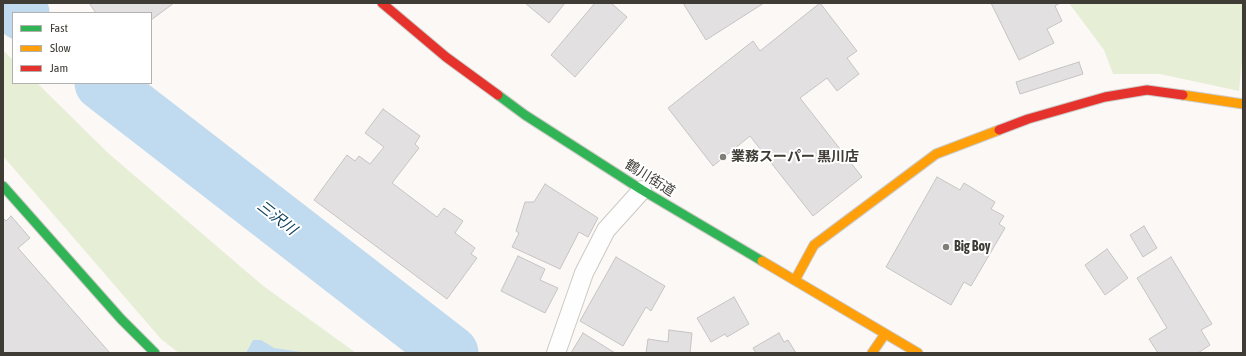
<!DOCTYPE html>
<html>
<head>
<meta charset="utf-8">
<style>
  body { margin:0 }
  #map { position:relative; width:1246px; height:356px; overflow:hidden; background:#fbf8f5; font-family:"Asap Condensed",sans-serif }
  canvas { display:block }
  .frame { position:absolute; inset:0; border:4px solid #3f3b35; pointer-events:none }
  .legend { position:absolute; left:12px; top:12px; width:140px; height:72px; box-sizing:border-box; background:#fff; border:1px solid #b2b1ae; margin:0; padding:5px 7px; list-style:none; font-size:12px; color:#3f3b35 }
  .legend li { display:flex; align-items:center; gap:8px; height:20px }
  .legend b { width:20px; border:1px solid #b2b1ae }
</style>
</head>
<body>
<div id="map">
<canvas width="1246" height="356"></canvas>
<div class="frame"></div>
<ul class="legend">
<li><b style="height:5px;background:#30b455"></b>Fast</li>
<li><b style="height:5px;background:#ff9f0a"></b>Slow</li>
<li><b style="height:5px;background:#e5322d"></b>Jam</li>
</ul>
</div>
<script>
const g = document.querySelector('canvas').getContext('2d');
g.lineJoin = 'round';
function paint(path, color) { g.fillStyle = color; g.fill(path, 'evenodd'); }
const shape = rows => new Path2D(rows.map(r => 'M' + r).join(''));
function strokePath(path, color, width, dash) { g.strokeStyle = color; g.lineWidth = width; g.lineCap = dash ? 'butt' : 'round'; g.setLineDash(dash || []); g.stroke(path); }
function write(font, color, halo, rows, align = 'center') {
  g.font = font + ' "Asap Condensed","Noto Sans JP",sans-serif'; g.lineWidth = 4; g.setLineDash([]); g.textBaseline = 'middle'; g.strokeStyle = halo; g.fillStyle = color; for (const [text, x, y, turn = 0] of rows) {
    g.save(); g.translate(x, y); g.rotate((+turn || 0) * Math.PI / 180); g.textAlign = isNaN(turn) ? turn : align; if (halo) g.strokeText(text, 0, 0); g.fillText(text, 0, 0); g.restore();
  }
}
paint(shape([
  [1069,3,1243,3,1243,50,1239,91,1160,74,1113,74,1104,50],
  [3,50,13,60,13,83,37,83,108,153,262,285,356,353,179,353,161,339,3,156]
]), '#e7eed6');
paint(shape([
  [253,340,261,340,274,348,308,353,246,353]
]), '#c0dbef');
strokePath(shape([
  [12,3,22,13],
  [102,83,451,353]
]), '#c0dbef', 55);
const building = shape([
  [89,3,174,3,151,20,151,13,96,13,89,3],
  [525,3,565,3,549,23,525,3],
  [595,3,611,3,627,17,575,77,551,55,595,3],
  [683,3,764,3,706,40,683,3],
  [820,3,857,51,847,58,859,74,837,91,827,78,800,98,862,177,813,216,750,136,713,166,668,108,753,41,760,51,820,3],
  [991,3,1060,3,1055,6,1062,21,1047,29,1054,43,1019,60,991,3],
  [1079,62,1083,74,1020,94,1016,82,1079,62],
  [383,109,420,136,415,144,419,148,392,183,437,217,444,208,463,221,455,233,475,248,471,254,477,258,447,299,314,200,347,155,355,161,359,156,370,164,384,147,365,133,383,109],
  [937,177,960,190,964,183,995,202,991,209,1004,216,999,224,1005,228,971,286,964,282,951,305,886,267,937,177],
  [545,184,598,218,588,237,579,232,560,269,512,247,519,233,516,231,525,202,534,202,545,184],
  [11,216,30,238,18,248,110,353,3,353,3,218,6,221,11,216],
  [1144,226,1157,248,1143,257,1130,235,1144,226],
  [1107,249,1128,278,1105,295,1085,265,1107,249],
  [518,256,545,269,540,280,558,288,545,313,501,291,518,256],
  [616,257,665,286,651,311,646,307,623,346,580,321,616,257],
  [1171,257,1212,324,1201,330,1210,345,1198,353,1158,353,1149,339,1167,328,1137,278,1171,257],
  [734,297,749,324,727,337,725,334,711,342,697,318,734,297],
  [669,330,692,333,690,353,646,353,648,339,668,342,669,330],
  [583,333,615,353,571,353,583,333],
  [779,333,784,342,788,340,796,353,756,353,753,348,779,333]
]);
paint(building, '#e3e0e1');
strokePath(building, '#c6c3c4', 1);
const lane = shape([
  [556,353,584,273,606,230,642,190]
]);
const fast = shape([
  [498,95,525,115,642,190,762,261],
  [3,186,121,319,155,353]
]);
const slow = shape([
  [1183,95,1243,104],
  [762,261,918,353],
  [795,280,814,245,936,154,999,130],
  [872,353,885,334]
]);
const jam = shape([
  [382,3,446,57,498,95],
  [999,130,1028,119,1105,97,1147,90,1183,95]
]);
strokePath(lane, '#ccc9c5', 20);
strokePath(fast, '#ccc9c5', 11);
strokePath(slow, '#ccc9c5', 11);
strokePath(jam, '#ccc9c5', 11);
strokePath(lane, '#fefefe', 18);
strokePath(fast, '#30b455', 9);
strokePath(slow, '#ff9f0a', 9);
strokePath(jam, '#e5322d', 9);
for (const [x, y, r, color] of [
  [723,157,4,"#817d78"],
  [946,247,4,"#817d78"]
]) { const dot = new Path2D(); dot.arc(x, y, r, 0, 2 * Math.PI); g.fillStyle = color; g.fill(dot); strokePath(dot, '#fff', 1.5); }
write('bold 14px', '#3f3b35', '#fff', [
  ["業務スーパー 黒川店",731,157],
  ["Big Boy",954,247]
], 'left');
write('14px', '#3f3b35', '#fff', [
  ["鶴川街道",650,178,32]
]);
write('italic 15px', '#10405e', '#fff', [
  ["三沢川",277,218,38]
]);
</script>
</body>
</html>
